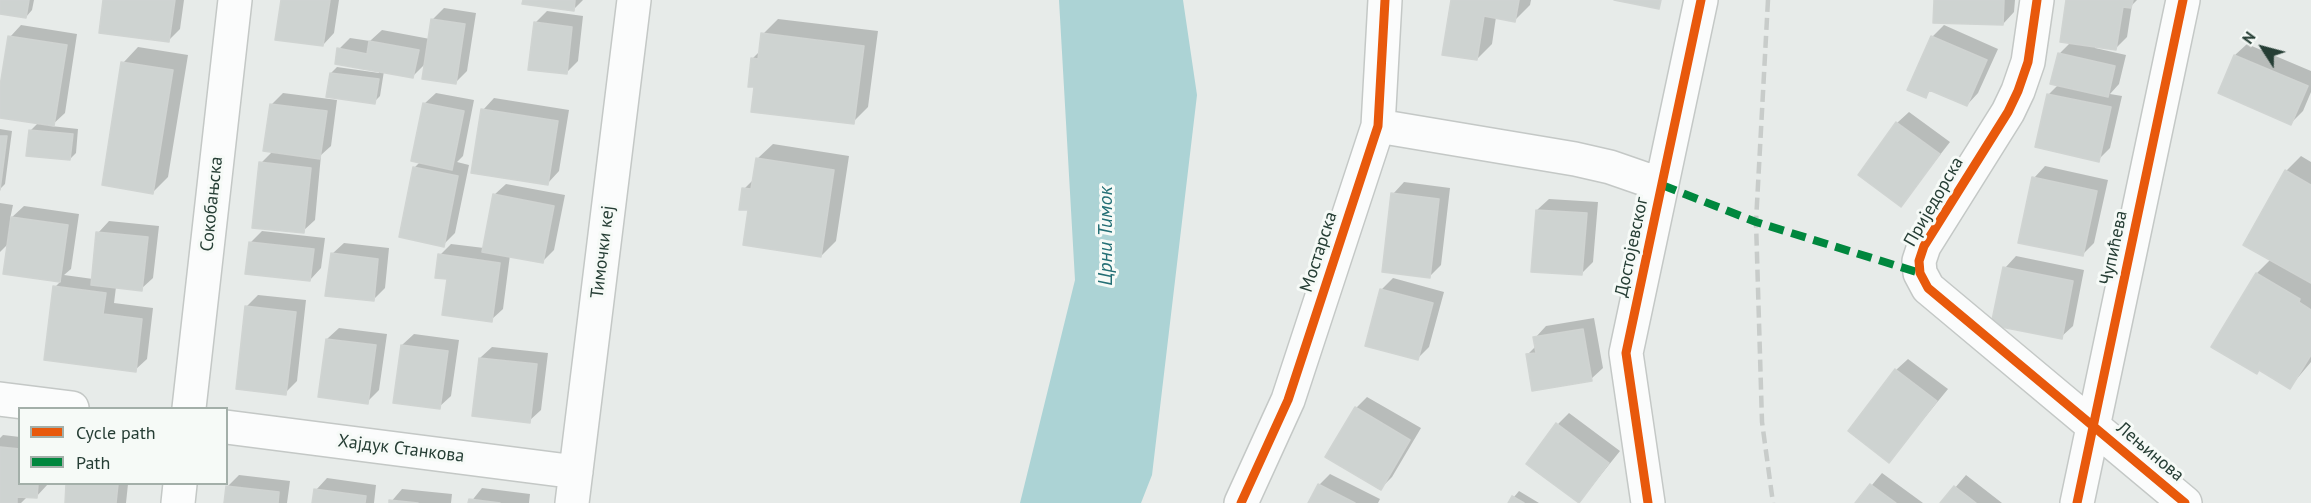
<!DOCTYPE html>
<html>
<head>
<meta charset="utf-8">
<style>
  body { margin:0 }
  #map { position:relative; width:2311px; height:503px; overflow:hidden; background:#e7ebe9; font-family:"PT Sans",sans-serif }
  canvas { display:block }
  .legend { position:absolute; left:18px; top:407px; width:210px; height:78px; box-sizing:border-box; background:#f6faf7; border:2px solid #a3afa9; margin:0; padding:8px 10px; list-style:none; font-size:18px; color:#263e35 }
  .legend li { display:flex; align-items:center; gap:12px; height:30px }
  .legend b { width:30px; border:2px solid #a3afa9 }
  .north { position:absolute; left:2233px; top:18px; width:60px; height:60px; -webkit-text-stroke:4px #f6faf7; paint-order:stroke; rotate:306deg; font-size:16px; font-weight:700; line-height:24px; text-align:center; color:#263e35 }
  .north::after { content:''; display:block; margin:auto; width:21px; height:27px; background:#263e35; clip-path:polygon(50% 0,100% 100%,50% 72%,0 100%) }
</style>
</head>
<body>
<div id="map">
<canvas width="2311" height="503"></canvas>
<ul class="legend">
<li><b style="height:8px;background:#e8590c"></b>Cycle path</li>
<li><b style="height:8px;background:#00873e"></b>Path</li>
</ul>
<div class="north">N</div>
</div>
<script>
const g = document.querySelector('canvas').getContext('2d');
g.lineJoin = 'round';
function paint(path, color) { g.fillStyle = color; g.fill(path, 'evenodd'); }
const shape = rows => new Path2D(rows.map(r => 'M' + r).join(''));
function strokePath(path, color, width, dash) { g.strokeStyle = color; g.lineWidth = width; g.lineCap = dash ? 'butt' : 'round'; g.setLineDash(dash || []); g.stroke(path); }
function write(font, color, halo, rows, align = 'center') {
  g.font = font + ' "PT Sans",sans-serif'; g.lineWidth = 6; g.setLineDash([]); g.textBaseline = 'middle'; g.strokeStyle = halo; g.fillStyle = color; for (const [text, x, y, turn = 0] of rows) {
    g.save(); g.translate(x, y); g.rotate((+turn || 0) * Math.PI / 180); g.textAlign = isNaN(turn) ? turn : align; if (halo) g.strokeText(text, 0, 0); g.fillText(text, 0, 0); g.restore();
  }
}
paint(shape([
  [1059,0,1183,0,1197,95,1152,475,1141,503,1020,503,1075,280]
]), '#acd3d5');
paint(shape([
  [0,0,34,0,32,10,26,17,0,13],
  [105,0,184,0,180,29,169,40],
  [283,0,339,0,334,33,323,45],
  [524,0,583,0,573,10],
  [1452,0,1531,0,1530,5,1515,20,1496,17,1492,44,1477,59],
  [1936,0,2015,0,2014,12,2003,24],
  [2068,0,2137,0,2132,5,2127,37,2115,49,2095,46,2095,48,2126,55,2119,84,2110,94,2122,96,2110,148,2098,160,2049,94,2059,84,2059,54,2071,42],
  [444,8,476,13,467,71,456,82,426,63,413,76,384,71,380,96,374,102,331,73,337,67,379,73,379,70,339,49,350,38,370,41,382,30,430,39,432,20],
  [547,11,583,16,578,61,566,73,535,23],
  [778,19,878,31,868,107,853,122,756,86,753,58,760,51,763,34],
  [21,25,77,34,65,113,51,126,78,129,76,153,70,159,30,131,39,122,0,116,0,96,10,37],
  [1944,25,1998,49,1978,93,1967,105,1932,89,1925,96,1932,37],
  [2247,44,2311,71,2311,92,2303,111,2291,123,2220,92,2235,55],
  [138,47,188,55,168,177,153,192,123,63],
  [283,93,337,100,331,146,321,155,315,220,303,231,261,163,273,151,271,105],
  [436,93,474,100,463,156,457,162,469,165,455,233,443,245,414,168,420,162,424,104],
  [494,98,569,110,559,171,548,183,483,110],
  [1909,112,1950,142,1901,205,1897,123],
  [0,129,12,131,5,184,0,189],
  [773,144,849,156,836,241,821,256,750,209,744,189,755,178,757,159],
  [2301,156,2311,162,2311,362,2290,387,2257,273,2271,259,2286,171],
  [2045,166,2108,180,2094,243,2083,254,2034,178],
  [1404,182,1450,188,1441,265,1430,276,1393,194],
  [506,184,565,195,554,250,543,261,510,255,503,309,491,320,448,278,440,255,451,244,484,248,494,195],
  [1549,199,1598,202,1593,262,1581,274,1537,210],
  [0,203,13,205,10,219,24,206,79,214,71,269,64,275,93,279,98,233,109,221,159,226,153,278,141,289,116,287,114,303,153,308,147,359,135,370,55,287,61,281,4,272,8,244,0,252],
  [262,231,325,238,321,268,310,280,250,243],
  [344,243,389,248,385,288,373,300,332,254],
  [2016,256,2084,270,2073,326,2061,337,2005,268],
  [1393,278,1444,292,1429,347,1417,359,1381,290],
  [258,295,306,300,297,381,285,393,247,306],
  [1594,318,1603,368,1591,379,1527,355,1536,346,1535,338,1546,326],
  [339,328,387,334,379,390,367,402,327,339],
  [414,334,459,340,451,396,439,407,402,345],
  [492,347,548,353,541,410,529,421,480,358],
  [1908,359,1948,389,1889,461,1896,370],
  [1367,397,1421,428,1392,477,1381,488,1356,408],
  [1569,413,1620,451,1579,502,1558,424],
  [3,435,20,437,20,484,48,484,36,497,28,496,21,503,0,503,0,438],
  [1882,473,1923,503,1857,503],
  [1330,474,1380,499,1378,503,1310,503,1319,485],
  [239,475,290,481,287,503,225,503,227,487],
  [1966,475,2002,503,1942,503],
  [327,478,376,485,374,503,314,503,316,490],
  [68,484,128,484,126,503,67,503],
  [482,488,530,494,529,503,470,503],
  [402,489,452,494,451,503,390,503],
  [1519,491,1539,503,1509,503]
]), '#0003');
const building = shape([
  [0,0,29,0,26,18,0,14,0,0],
  [103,0,175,0,169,42,99,33,103,0],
  [281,0,330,0,323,46,275,40,281,0],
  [523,0,575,0,574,11,522,4,523,0],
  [1451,0,1519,0,1515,22,1484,16,1477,60,1442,55,1451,0],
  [1614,0,1661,0,1659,9,1614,0],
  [1934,0,2004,0,2003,25,1933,23,1934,0],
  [2066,0,2133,0,2131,8,2123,7,2116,50,2060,42,2066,0],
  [431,19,465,24,456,84,422,79,431,19],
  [534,22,572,27,567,74,528,70,534,22],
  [761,33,864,46,854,124,751,112,754,87,748,87,751,58,758,59,761,33],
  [8,36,67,45,54,126,0,118,0,86,8,36],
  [1931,36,1987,60,1967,106,1929,90,1926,98,1907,90,1931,36],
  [369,41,419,50,413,78,335,64,337,48,367,54,369,41],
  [2058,53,2115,66,2108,97,2050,84,2058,53],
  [2234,55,2308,86,2291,125,2218,93,2234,55],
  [121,62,173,70,153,194,102,185,121,62],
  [330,73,379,79,375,104,326,97,330,73],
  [2047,94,2111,107,2099,162,2035,147,2047,94],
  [423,103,464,111,452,170,411,161,423,103],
  [270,104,327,111,320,159,263,151,270,104],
  [481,109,558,121,548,185,471,173,481,109],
  [1896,122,1940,154,1901,207,1858,175,1896,122],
  [29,130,73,134,70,160,26,156,29,130],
  [0,136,7,136,0,190,0,136],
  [756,158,834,170,821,257,743,245,748,210,739,210,742,188,751,189,756,158],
  [259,162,311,168,304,233,252,228,259,162],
  [413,167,458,176,444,247,399,237,413,167],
  [2285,170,2311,185,2311,283,2243,245,2285,170],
  [2032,177,2097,191,2083,256,2018,243,2032,177],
  [1391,193,1439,199,1430,278,1382,272,1391,193],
  [493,194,554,206,543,263,482,252,493,194],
  [1536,210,1587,213,1582,275,1531,272,1536,210],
  [11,217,68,225,60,282,3,274,11,217],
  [96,232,148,237,142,291,91,285,96,232],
  [249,242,314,249,310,281,245,274,249,242],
  [331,253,378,259,374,301,325,296,331,253],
  [438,254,500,263,492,322,442,315,447,279,435,278,438,254],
  [2003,267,2073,281,2062,339,1991,325,2003,267],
  [2256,273,2300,299,2299,302,2311,310,2311,355,2290,389,2259,370,2257,374,2211,347,2256,273],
  [53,286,106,293,103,314,142,319,136,372,44,360,53,286],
  [1380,289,1433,303,1418,360,1365,346,1380,289],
  [245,306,296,312,286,395,236,389,245,306],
  [1583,329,1592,381,1532,391,1526,354,1536,353,1533,337,1583,329],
  [326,339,376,345,368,404,318,397,326,339],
  [401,345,448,351,440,409,393,403,401,345],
  [479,358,537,364,530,423,472,416,479,358],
  [1895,369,1937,401,1889,463,1848,431,1895,369],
  [1355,407,1410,440,1381,490,1325,457,1355,407],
  [1556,423,1609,463,1579,503,1526,464,1556,423],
  [0,447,20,449,20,484,38,484,37,498,17,497,17,503,0,503,0,447],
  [66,484,118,484,116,503,65,503,66,484],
  [1318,484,1355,503,1308,503,1318,484],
  [1870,484,1896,503,1855,503,1870,484],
  [226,486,279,492,278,503,224,503,226,486],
  [1954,486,1976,503,1940,503,1954,486],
  [314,489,366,496,365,503,312,503,314,489],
  [1512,496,1524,503,1508,503,1512,496],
  [469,499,500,503,468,503,469,499],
  [389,500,418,503,389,503,389,500]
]);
paint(building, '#ced3d1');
strokePath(building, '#d0d4d2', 1.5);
const minor = shape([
  [2037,0,2028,62,2018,91,2008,112,1924,246,1919,261,1920,273,1928,288,2185,503],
  [1378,126,1575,159,1610,167,1662,185],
  [0,399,72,408],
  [189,408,235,0],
  [226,427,576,472],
  [178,503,180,484],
  [572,503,634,0],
  [1241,503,1288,400,1378,126,1385,0],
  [1648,503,1626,353,1701,0],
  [2077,503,2183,0]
]);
strokePath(minor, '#c4c8c6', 36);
strokePath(minor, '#fbfcfc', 33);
strokePath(shape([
  [1768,0,1756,222,1762,422,1773,503]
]), '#c8ccca', 4.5, [12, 6]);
strokePath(shape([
  [1662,185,1756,222,1920,273]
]), '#00873e', 8, [15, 8]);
strokePath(shape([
  [2037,0,2028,62,2018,91,2008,112,1924,246,1919,261,1920,273,1928,288,2185,503],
  [1241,503,1288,400,1378,126,1385,0],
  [1648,503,1626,353,1701,0],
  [2077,503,2183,0]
]), '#e8590c', 9);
write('18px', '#263e35', '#f6faf7', [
  ["Приједорска",1934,202,-60],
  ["Сокобањска",212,204,-84],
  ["Достојевског",1632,247,-78],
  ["Чупићева",2114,248,-78],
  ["Тимочки кеј",603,252,-83],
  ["Мостарска",1319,252,-72],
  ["Хајдук Станкова",401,449,7],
  ["Лењинова",2150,452,40]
]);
write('italic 20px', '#246f75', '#f6faf7', [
  ["Црни Тимок",1106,236,-90]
]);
</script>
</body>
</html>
